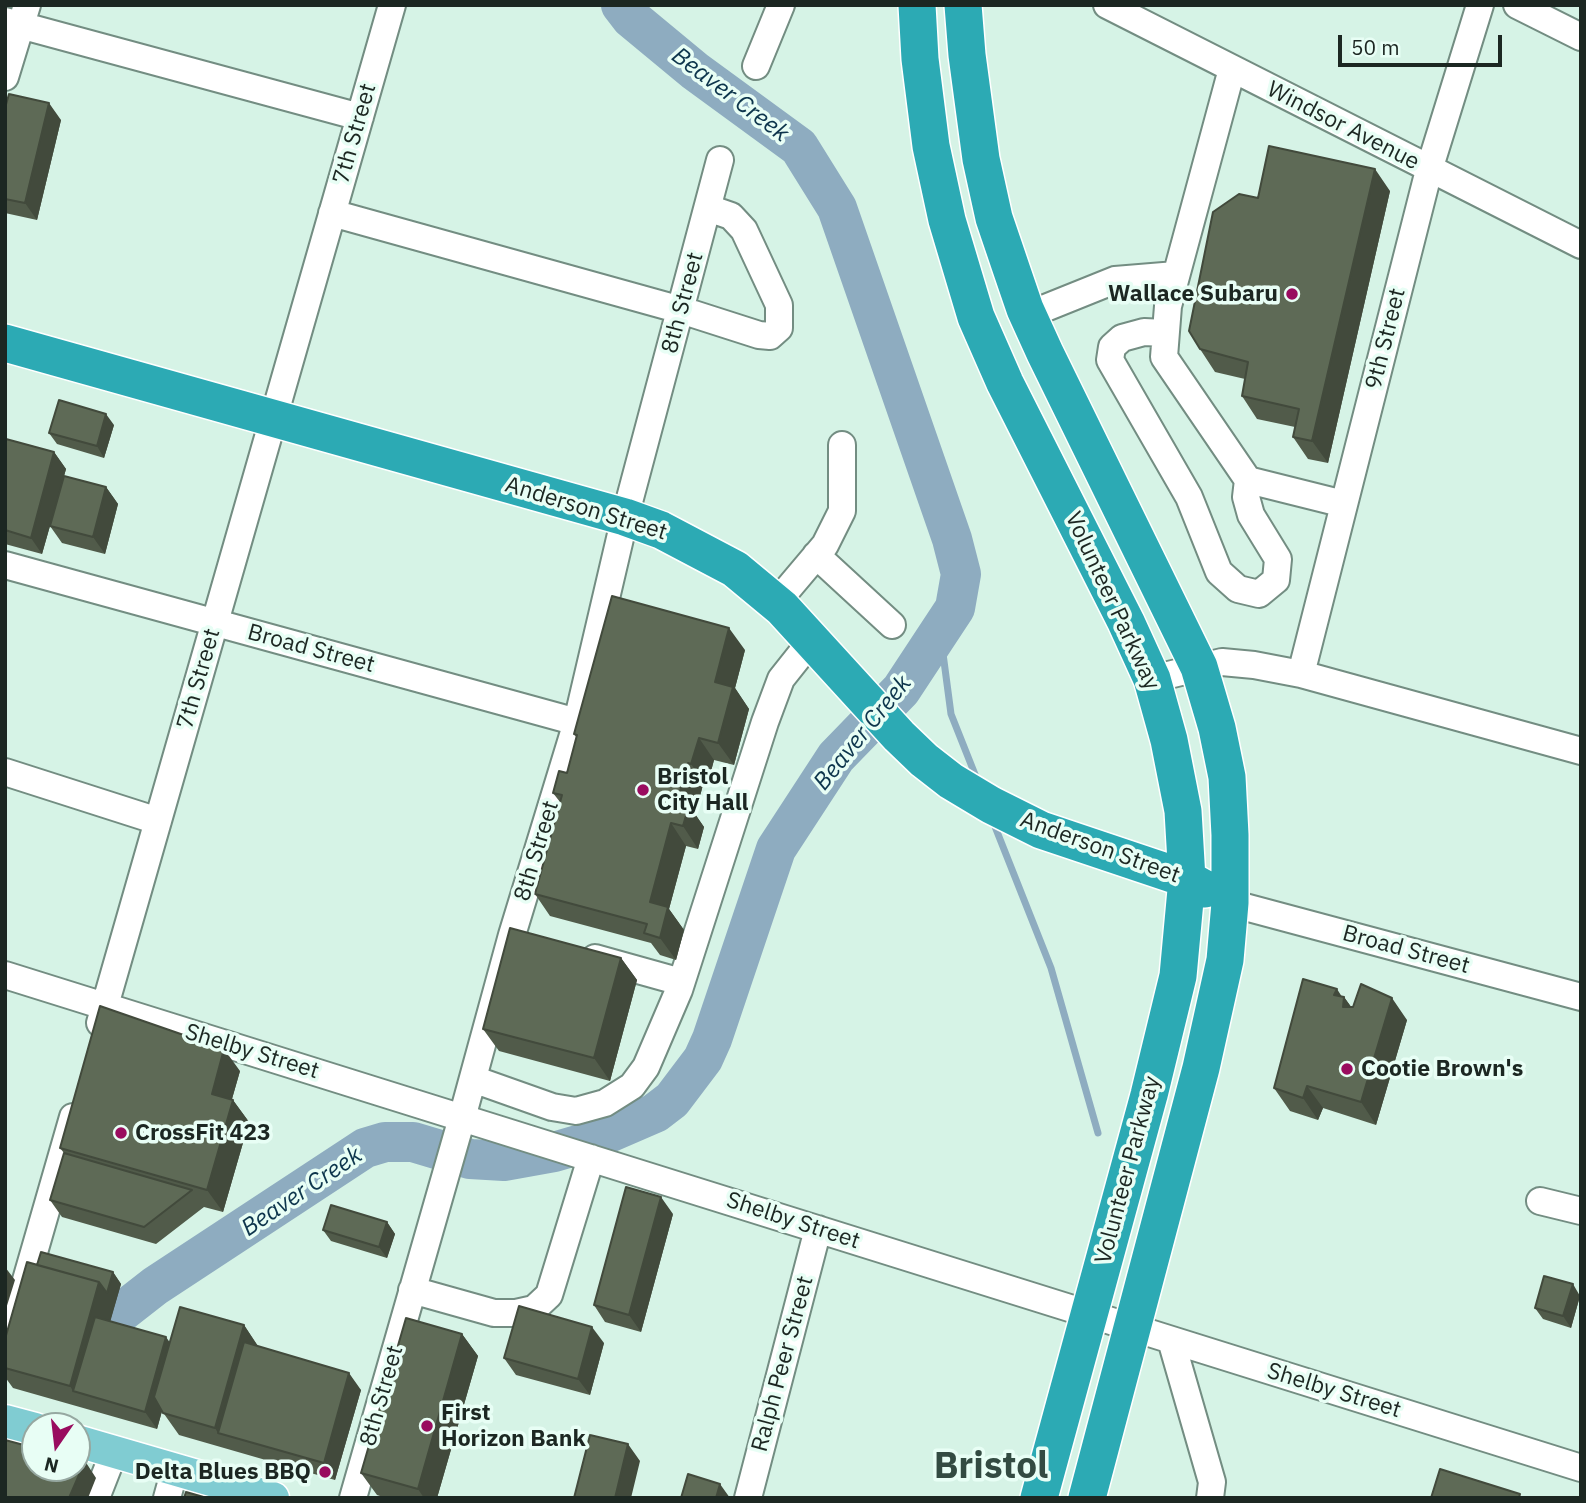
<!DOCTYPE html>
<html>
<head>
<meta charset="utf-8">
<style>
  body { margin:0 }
  #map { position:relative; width:1586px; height:1503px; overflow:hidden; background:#d6f3e6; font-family:"IBM Plex Sans",sans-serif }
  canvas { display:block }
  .frame { position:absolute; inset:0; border:7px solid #1c2722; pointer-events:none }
  .north { position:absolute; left:21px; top:1412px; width:70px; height:70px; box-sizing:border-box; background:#e8fef5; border:2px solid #96a8a1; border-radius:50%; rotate:194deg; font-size:19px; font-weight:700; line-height:28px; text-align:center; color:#1c2722 }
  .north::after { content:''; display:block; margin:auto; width:24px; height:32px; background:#990c5f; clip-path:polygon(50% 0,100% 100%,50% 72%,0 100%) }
  .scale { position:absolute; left:1338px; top:35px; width:164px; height:32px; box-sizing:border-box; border:4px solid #1c2722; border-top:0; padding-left:9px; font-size:21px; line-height:24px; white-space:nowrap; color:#1c2722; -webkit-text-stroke:5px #e8fef5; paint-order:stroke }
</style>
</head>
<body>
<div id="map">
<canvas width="1586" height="1503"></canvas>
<div class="frame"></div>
<div class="north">N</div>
<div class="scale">50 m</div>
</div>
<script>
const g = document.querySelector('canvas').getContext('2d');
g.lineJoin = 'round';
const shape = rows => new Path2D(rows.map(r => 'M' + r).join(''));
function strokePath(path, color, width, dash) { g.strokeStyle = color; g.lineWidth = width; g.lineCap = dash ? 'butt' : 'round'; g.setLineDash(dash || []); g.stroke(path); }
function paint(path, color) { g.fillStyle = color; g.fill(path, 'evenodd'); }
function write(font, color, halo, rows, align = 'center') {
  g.font = font + ' "IBM Plex Sans",sans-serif'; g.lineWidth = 7; g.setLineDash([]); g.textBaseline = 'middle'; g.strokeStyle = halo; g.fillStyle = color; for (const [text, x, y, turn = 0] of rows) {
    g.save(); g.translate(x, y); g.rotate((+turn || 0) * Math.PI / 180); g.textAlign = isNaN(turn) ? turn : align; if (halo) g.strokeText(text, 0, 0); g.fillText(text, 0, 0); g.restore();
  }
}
strokePath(shape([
  [940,631,951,714,978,782],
  [992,819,1051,968,1098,1133]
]), '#8eacc0', 7);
strokePath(shape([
  [114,1318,155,1286,365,1148,385,1142,413,1142,470,1159,504,1161,554,1152,588,1142,655,1113,672,1100,703,1059,712,1039,776,849,836,757,901,690,955,608,961,574,952,539,837,208,799,147,695,71,631,18,621,5]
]), '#8eacc0', 40);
const minor = shape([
  [1107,5,1581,245],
  [1517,5,1581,37],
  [5,21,360,117],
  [756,66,781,5],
  [1232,69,1168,306,1164,357,1248,480,1344,504],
  [5,77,27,5],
  [332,213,681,310,759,335,770,336,779,328,779,305,744,230,731,216,708,208],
  [1028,315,1115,280,1176,275],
  [1165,333,1144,332,1122,338,1112,347,1110,360,1189,497,1219,572,1238,589,1259,594,1276,580,1278,559,1251,515,1246,497,1248,480],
  [816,555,892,625],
  [5,565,577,722],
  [776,603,825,545,842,511,842,445],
  [1301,674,1429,170,1480,5],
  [1152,679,1222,662,1254,665,1301,674,1581,751],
  [5,772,158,821],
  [1230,903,1581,997],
  [595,958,681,982],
  [5,975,1581,1468],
  [100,1023,392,5],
  [473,1079,552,1107,576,1111,605,1103,632,1086,646,1067,679,990,765,722,781,679,812,640],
  [1540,1201,1581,1211],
  [412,1290,494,1313,516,1313,534,1309,549,1295,591,1158],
  [1171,1340,1212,1482,1210,1498],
  [5,1353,73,1117],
  [96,1498,114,1452],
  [167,1498,175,1469],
  [353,1498,462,1118,512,935,577,722,625,517,720,160],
  [748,1498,818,1229]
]);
const major = shape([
  [5,1421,35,1429],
  [77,1441,273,1498]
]);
const highway = shape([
  [917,5,920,59,931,146,947,220,976,317,1005,383,1126,622,1152,679,1169,740,1183,811,1187,879,1178,976,1149,1095,1039,1498],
  [963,5,967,55,981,159,994,218,1012,271,1025,309,1045,353,1199,667,1217,728,1227,777,1230,835,1230,903,1225,960,1201,1068,1087,1498],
  [5,343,625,517,661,530,735,569,782,608,899,736,924,760,951,781,991,805,1041,830,1187,879,1205,889]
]);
strokePath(minor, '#738d82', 30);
strokePath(major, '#fff', 35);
strokePath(highway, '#fff', 40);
strokePath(minor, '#fff', 26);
strokePath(major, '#80ccd2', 32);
strokePath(highway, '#2caab4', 37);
paint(shape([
  [5,108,61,120,37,220,5,213],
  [1390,191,1328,463,1308,459,1293,437,1295,427,1257,419,1242,396,1245,379,1215,372,1200,349,1258,198],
  [114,425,104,458,57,444,49,433],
  [5,441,54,452,66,469,64,476,106,487,118,504,105,554,62,543,50,526,42,554,5,544],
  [745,650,735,688,749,709,734,765,714,760,707,786,703,785,695,814,704,827,698,849,686,846,669,909,684,930,676,960,660,955,651,943,550,916,535,894,560,802,553,793,567,773,577,738,574,734],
  [621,958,637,980,610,1081,499,1051,483,1029],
  [1342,997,1344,997,1351,1007,1407,1020,1376,1125,1323,1108,1318,1120,1290,1111,1274,1088],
  [240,1071,232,1099,249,1122,223,1212,204,1207,156,1244,62,1217,50,1200,64,1153,60,1148],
  [673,1214,641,1332,605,1322,594,1305],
  [387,1222,395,1234,387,1258,331,1241,323,1230],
  [37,1265,113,1272,121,1284,110,1321,170,1343,244,1325,258,1346,361,1390,335,1480,179,1435,162,1411,157,1429,13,1388,5,1377,5,1339],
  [1580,1296,1571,1328,1543,1319,1535,1308],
  [462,1334,478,1356,437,1498,386,1498,377,1495,361,1473],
  [604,1343,590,1395,516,1375,504,1358]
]), '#515b4a');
paint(shape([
  [49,103,61,120,37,220,25,203],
  [1375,169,1390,191,1328,463,1312,441],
  [106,414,114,425,104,458,97,446],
  [54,452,66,469,42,554,31,538],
  [106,487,118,504,105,554,93,537],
  [729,628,745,650,735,688,749,709,734,765,718,743,715,682],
  [699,738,714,760,707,786,691,764],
  [688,763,703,785,695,814,704,827,698,849,683,826,677,802],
  [671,823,686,846,669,909,684,930,676,960,660,938,650,902],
  [621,958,637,980,610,1081,594,1058],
  [1337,989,1344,1000,1344,997,1360,1019,1358,1029,1334,995],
  [1392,998,1407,1020,1376,1125,1361,1102],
  [224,1049,240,1071,227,1116,212,1094],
  [1307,1086,1323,1108,1318,1120,1303,1098],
  [233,1100,249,1122,223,1212,207,1190],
  [661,1197,673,1214,641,1332,629,1315],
  [387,1222,395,1234,387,1258,379,1247],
  [5,1267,15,1280,5,1312],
  [113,1272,121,1284,89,1396,73,1391,70,1386,99,1282],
  [1573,1284,1580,1296,1571,1328,1563,1316],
  [244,1325,259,1348,218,1433,215,1428],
  [592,1327,604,1343,590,1395,578,1379],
  [462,1334,478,1356,437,1498,424,1498,418,1489],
  [166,1337,178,1354,157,1429,145,1412],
  [349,1373,361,1390,335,1480,324,1463],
  [628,1444,640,1461,631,1498,615,1498],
  [85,1461,96,1478,88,1498,69,1498],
  [720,1484,730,1498,716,1498]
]), '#424a3c');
const building = shape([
  [9,94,49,103,25,203,5,199,5,108,9,94],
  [1269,146,1375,169,1312,441,1293,437,1299,409,1242,396,1248,362,1200,349,1189,331,1213,212,1239,194,1258,198,1269,146],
  [59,400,106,414,97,446,49,433,59,400],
  [6,439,54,452,31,538,5,530,6,439],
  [64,476,106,487,93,537,50,526,64,476],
  [612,596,729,628,715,682,733,687,718,743,699,738,691,764,688,763,677,802,689,805,683,826,671,823,650,902,668,907,660,938,644,933,647,924,535,894,562,795,553,793,559,771,567,773,577,735,574,734,612,596],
  [510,928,621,958,594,1058,483,1029,510,928],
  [1303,979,1337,989,1334,995,1344,997,1343,1007,1353,1007,1361,984,1392,998,1361,1102,1307,1086,1303,1098,1274,1088,1303,979],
  [100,1006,224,1049,212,1094,233,1100,207,1190,60,1148,100,1006],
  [64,1153,192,1190,144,1227,50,1200,64,1153],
  [626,1187,661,1197,629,1315,594,1305,626,1187],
  [331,1205,387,1222,379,1247,323,1230,331,1205],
  [41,1252,113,1272,107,1293,99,1282,37,1265,41,1252],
  [27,1262,99,1282,70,1386,5,1368,5,1339,27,1262],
  [1544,1276,1573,1284,1563,1316,1535,1308,1544,1276],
  [519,1306,592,1327,578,1379,504,1358,519,1306],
  [180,1307,244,1325,215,1428,163,1413,154,1397,180,1307],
  [95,1317,166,1337,145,1412,73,1391,95,1317],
  [406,1318,462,1334,418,1489,361,1473,406,1318],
  [244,1342,349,1373,324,1463,218,1433,244,1342],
  [590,1435,628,1444,615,1498,574,1498,590,1435],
  [5,1440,35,1448,35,1468,77,1468,77,1459,85,1461,69,1498,5,1498,5,1440],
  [1440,1469,1520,1494,1519,1498,1431,1498,1440,1469],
  [688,1474,720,1484,716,1498,681,1498,688,1474],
  [186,1492,207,1498,184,1498,186,1492]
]);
paint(building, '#5e6a56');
strokePath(building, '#424a3c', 2);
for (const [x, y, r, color] of [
  [1292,294,7,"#990c5f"],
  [643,790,7,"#990c5f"],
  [1347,1069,7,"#990c5f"],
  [121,1133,7,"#990c5f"],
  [427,1426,7,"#990c5f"],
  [325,1472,7,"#990c5f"]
]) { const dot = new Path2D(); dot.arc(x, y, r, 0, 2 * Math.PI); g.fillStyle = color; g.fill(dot); strokePath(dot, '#e8fef5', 2.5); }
write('23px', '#1c2722', '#e8fef5', [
  ["Windsor Avenue",1343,126,27],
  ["7th Street",355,134,-74],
  ["8th Street",683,303,-75],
  ["9th Street",1386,339,-76],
  ["Anderson Street",586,509,17],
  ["Volunteer Parkway",1112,601,65],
  ["Broad Street",311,649,15],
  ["7th Street",199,679,-74],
  ["Anderson Street",1100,848,20],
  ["8th Street",537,851,-73],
  ["Broad Street",1406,950,15],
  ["Shelby Street",252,1052,17],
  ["Volunteer Parkway",1128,1170,-75],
  ["Shelby Street",793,1221,18],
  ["Ralph Peer Street",783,1364,-75],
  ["Shelby Street",1334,1391,17],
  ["8th Street",382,1396,-74]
]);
write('bold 23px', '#1c2722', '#e8fef5', [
  ["Wallace Subaru",1278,294,"right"],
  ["Bristol",657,777],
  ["City Hall",657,803],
  ["Cootie Brown's",1361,1069],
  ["CrossFit 423",135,1133],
  ["First",441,1413],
  ["Horizon Bank",441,1439],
  ["Delta Blues BBQ",311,1472,"right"]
], 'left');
write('italic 24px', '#0d354c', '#e8fef5', [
  ["Beaver Creek",730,95,37],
  ["Beaver Creek",863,733,-51],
  ["Beaver Creek",302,1192,-34]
]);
write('bold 37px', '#334b42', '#e8fef5', [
  ["Bristol",991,1467]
]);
</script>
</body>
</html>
